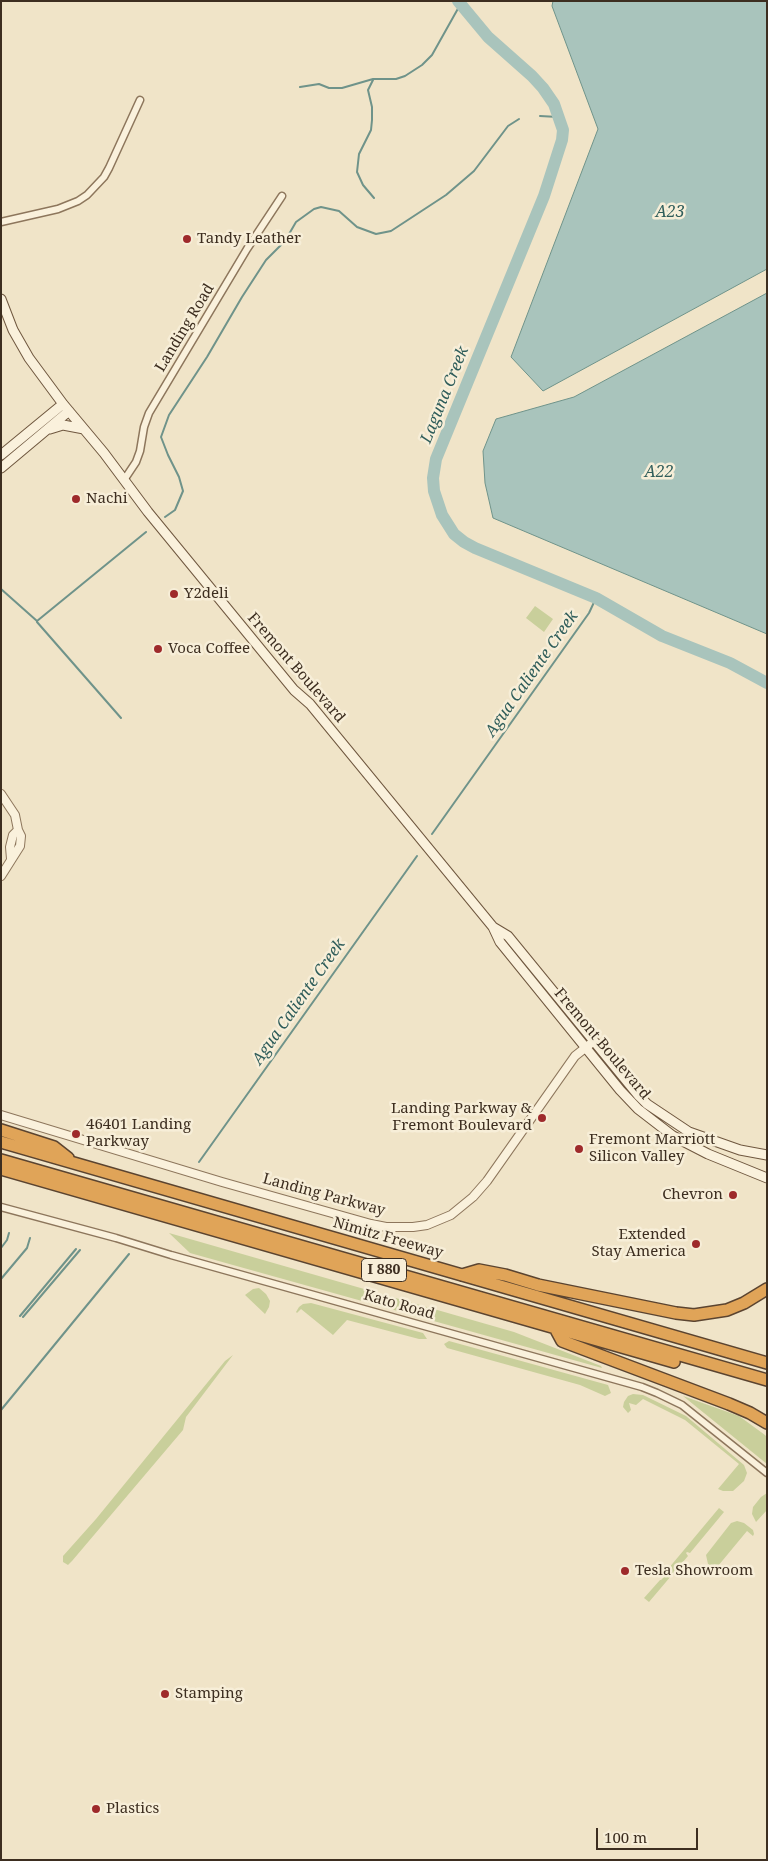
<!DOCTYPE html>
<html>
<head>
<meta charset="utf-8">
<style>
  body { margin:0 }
  #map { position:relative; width:768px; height:1861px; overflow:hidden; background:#f0e4c8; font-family:"Noto Serif",serif }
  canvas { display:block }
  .frame { position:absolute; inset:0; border:2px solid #3d2e20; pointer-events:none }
  .scale { position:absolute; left:596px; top:1828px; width:102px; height:22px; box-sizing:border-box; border:2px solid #3d2e20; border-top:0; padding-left:6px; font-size:15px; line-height:18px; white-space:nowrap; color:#3d2e20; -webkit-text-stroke:4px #f7eed8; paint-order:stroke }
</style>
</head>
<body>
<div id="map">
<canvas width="768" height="1861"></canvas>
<div class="frame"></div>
<div class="scale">100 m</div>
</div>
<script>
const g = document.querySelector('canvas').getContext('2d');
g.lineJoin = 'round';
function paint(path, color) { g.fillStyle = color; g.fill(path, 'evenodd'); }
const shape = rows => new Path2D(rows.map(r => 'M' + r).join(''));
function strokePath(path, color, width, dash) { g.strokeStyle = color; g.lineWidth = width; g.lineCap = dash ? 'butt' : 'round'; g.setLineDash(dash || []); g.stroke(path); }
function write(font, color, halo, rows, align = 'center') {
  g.font = font + ' "Noto Serif",serif'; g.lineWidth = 5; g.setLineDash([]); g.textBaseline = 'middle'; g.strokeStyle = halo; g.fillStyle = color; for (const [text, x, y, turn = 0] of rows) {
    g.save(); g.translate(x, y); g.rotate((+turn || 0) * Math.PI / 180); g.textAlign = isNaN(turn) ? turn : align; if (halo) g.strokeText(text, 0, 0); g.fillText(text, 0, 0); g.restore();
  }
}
paint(shape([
  [535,606,553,619,544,632,526,618],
  [169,1233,514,1332,601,1366,602,1368,190,1253],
  [259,1288,266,1294,270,1301,269,1307,265,1314,245,1295,253,1289],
  [311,1303,423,1333,427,1339,419,1339,347,1320,333,1335,301,1309,297,1313,296,1312,299,1307,303,1304],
  [449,1341,608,1385,611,1393,605,1396,580,1385,447,1348,444,1344],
  [233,1355,186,1417,183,1430,72,1561,68,1565,63,1562,63,1556,96,1519,225,1361],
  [633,1394,643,1395,686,1416,744,1465,747,1473,744,1481,733,1491,723,1491,718,1489,739,1464,685,1420,643,1399,636,1405,629,1403,631,1410,628,1413,623,1407,624,1402,628,1396],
  [683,1396,739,1416,765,1435,767,1437,767,1464],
  [767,1493,767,1510,756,1522,752,1514,753,1507,761,1497],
  [719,1508,724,1512,690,1553,687,1552,686,1553,688,1556,649,1602,644,1598,660,1580,661,1580,664,1577,663,1575],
  [737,1521,744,1523,753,1530,754,1534,753,1536,747,1531,718,1566,723,1571,719,1573,708,1564,706,1555,731,1523]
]), '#c9cf9b');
const water = shape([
  [553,1,767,1,767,269,543,391,511,357,598,129,552,6,553,1],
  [767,293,767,634,493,518,485,483,483,451,496,419,574,397,767,293]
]);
paint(water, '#a9c4bc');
strokePath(water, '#6f938a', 1);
strokePath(shape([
  [373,80,368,90,372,107,372,120,371,130,359,154,357,172,363,185,374,198],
  [300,87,319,84,329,88,342,88,373,79,396,79,405,76,422,65,432,55,460,5],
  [540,116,558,117],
  [165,517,175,510,183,491,179,477,168,455,161,437,169,415,207,357,242,297,266,260,285,241,296,222,314,209,321,207,339,211,357,227,376,234,391,231,446,195,474,171,508,126,519,119],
  [1,589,37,621,146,532],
  [37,622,121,718],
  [432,834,589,613,596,598],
  [199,1162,417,856],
  [1,1248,7,1240,9,1233],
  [1,1279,27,1248,30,1238],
  [20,1316,76,1249],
  [23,1317,80,1250],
  [1,1410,129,1254]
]), '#6f938a', 2);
strokePath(shape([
  [458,1,488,37,532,76,543,88,554,104,563,130,562,140,544,196,436,459,433,478,434,491,442,515,454,534,464,542,475,548,596,598,662,636,730,663,767,683]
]), '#a9c4bc', 12);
const minor = shape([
  [1,222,58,209,78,201,87,195,104,177,109,168,140,100],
  [124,480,136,462,140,451,144,427,149,413,247,249,282,196],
  [1,1207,116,1238,171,1255,642,1387,657,1393,682,1405,767,1473]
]);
const tertiary = shape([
  [1,794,15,815,18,830,21,836,20,846,1,876],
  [11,859,10,847,13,835,18,830],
  [1,1115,222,1182,371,1224,386,1227,413,1227,427,1225,451,1215,473,1197,487,1181,575,1056,594,1041]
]);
const secondary = shape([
  [1,299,13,330,29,358,63,404,104,453,148,512,294,690,310,704,493,927,500,942,620,1090,638,1109,673,1136,708,1154,767,1178],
  [50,429,63,425,84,429],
  [1,455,63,404],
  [1,468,69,411],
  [493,927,508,936,638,1095,647,1104,689,1132,740,1150,767,1155]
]);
const motorway = shape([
  [1,1130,54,1147,68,1158],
  [1,1142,767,1363],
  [1,1160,767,1380],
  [1,1169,674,1362],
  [462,1275,479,1270,505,1275,538,1285,676,1313,694,1315,727,1310,744,1303,767,1289],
  [555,1328,562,1341,729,1404,750,1413,767,1423]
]);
strokePath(minor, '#8d765c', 9);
strokePath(tertiary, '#8d765c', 10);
strokePath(secondary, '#6f573f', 11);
strokePath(motorway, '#5b4430', 14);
strokePath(minor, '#faf1dc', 6);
strokePath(tertiary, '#faf1dc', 8);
strokePath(secondary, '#faf1dc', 9);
strokePath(motorway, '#e0a458', 11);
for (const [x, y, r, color] of [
  [187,239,5,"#9e2a2b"],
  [76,499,5,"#9e2a2b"],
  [174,594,5,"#9e2a2b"],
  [158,649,5,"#9e2a2b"],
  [542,1118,5,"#9e2a2b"],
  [76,1134,5,"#9e2a2b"],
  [579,1149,5,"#9e2a2b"],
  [733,1195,5,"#9e2a2b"],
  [696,1244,5,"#9e2a2b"],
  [625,1571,5,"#9e2a2b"],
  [165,1694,5,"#9e2a2b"],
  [96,1809,5,"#9e2a2b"]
]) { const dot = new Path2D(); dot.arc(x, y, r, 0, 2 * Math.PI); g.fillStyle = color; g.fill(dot); strokePath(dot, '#f7eed8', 2); }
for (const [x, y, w] of [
  [384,1270,45]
]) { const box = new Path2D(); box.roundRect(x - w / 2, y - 11.5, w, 23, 4); g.fillStyle = '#f7eed8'; g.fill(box); strokePath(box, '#3d2e20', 1); }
write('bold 14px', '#3d2e20', null, [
  ["I 880",384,1270]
]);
write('15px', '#3d2e20', '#f7eed8', [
  ["Tandy Leather",197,239],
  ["Nachi",86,499],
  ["Y2deli",184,594],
  ["Voca Coffee",168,649],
  ["Landing Parkway &",532,1109,"right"],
  ["Fremont Boulevard",532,1126,"right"],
  ["46401 Landing",86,1125],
  ["Parkway",86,1142],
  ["Fremont Marriott",589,1140],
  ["Silicon Valley",589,1157],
  ["Chevron",723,1195,"right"],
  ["Extended",686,1235,"right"],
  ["Stay America",686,1252,"right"],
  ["Tesla Showroom",635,1571],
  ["Stamping",175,1694],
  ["Plastics",106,1809]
], 'left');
write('15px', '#3d2e20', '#f7eed8', [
  ["Landing Road",185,328,-59],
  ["Fremont Boulevard",296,668,49],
  ["Fremont Boulevard",602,1044,50],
  ["Landing Parkway",324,1195,15],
  ["Nimitz Freeway",388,1238,16],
  ["Kato Road",399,1305,16]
]);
write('italic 16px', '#2f5d5a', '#f7eed8', [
  ["A23",670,212],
  ["Laguna Creek",445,395,-68],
  ["A22",659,472],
  ["Agua Caliente Creek",532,674,-55],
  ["Agua Caliente Creek",299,1002,-55]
]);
</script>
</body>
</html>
